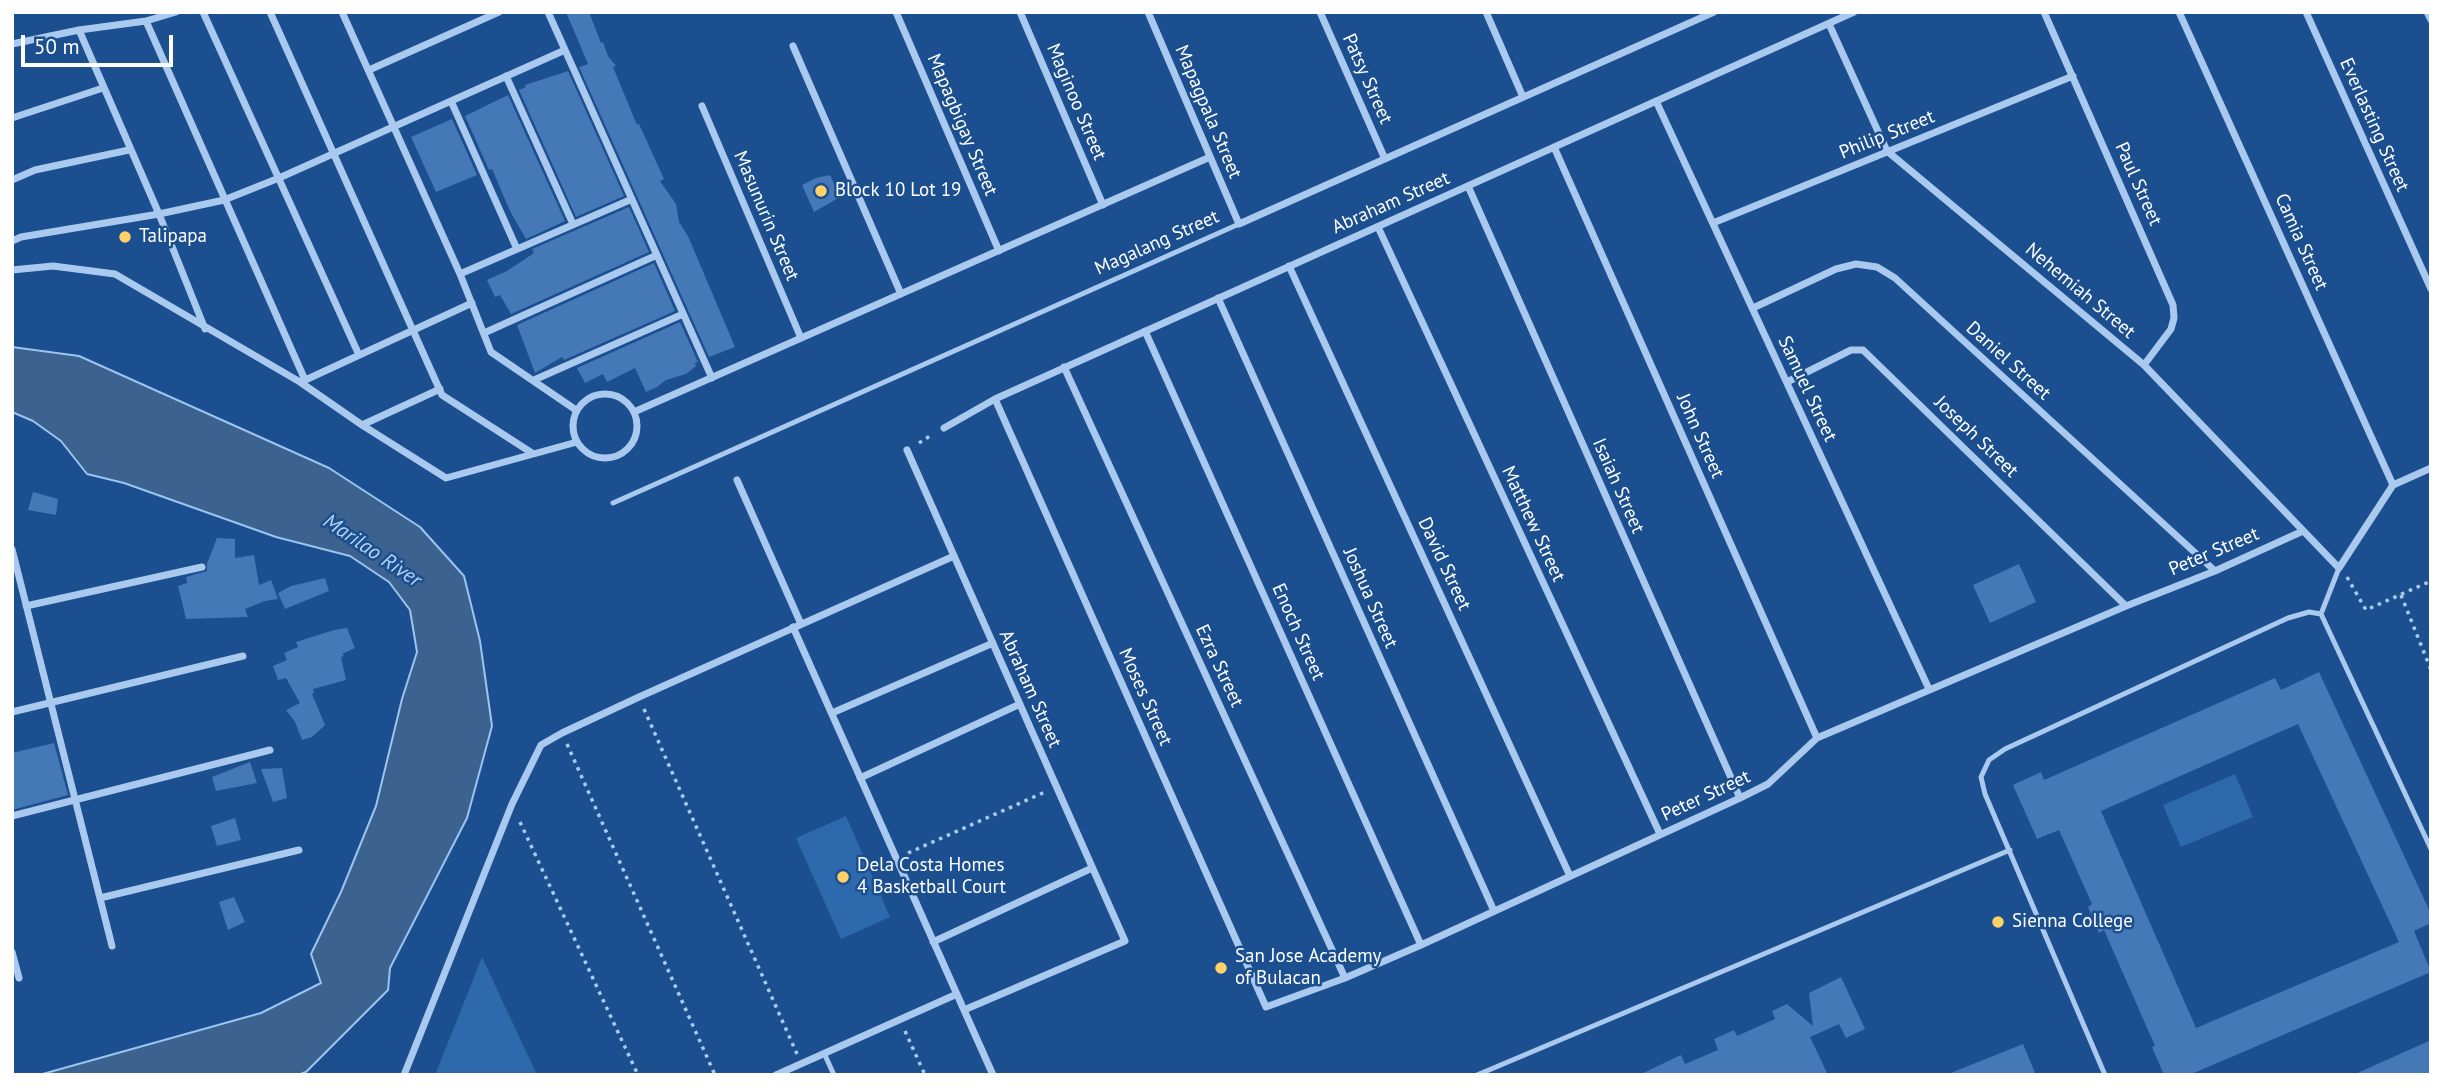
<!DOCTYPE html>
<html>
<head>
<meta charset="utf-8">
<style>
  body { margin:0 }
  #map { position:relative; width:2443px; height:1087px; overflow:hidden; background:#1b4f8f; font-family:"PT Sans",sans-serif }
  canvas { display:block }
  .frame { position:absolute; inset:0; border:14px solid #fff; pointer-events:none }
  .scale { position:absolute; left:21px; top:35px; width:152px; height:32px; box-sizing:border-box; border:4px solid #fff; border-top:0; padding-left:9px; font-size:21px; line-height:24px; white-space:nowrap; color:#fff; -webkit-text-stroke:5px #1b4f8f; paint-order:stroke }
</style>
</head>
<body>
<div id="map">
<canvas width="2443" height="1087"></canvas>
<div class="frame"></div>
<div class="scale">50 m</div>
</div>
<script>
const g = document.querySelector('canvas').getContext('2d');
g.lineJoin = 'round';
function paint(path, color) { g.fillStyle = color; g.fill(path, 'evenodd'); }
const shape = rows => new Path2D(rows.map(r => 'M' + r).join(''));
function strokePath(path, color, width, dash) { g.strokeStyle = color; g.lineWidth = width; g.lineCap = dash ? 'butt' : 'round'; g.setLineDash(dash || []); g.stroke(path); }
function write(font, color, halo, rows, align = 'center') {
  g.font = font + ' "PT Sans",sans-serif'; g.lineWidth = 5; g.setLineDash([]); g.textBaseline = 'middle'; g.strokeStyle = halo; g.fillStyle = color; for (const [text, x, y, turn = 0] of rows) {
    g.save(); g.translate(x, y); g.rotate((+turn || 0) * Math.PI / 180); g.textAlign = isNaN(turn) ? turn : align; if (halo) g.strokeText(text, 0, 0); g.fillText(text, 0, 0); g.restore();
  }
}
paint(shape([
  [2235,774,2253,817,2181,847,2163,805],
  [846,816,890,917,841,939,796,838],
  [482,957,537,1075,435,1075]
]), '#2e69ad');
const water = shape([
  [12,347,79,356,329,468,420,527,464,576,480,641,492,726,467,818,390,968,388,990,306,1072,298,1075,39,1075,261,1013,321,983,311,954,341,892,376,806,402,699,417,652,410,610,389,582,350,556,276,537,124,483,87,474,61,441,33,421,12,412,12,347]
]);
paint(water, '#3c6290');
strokePath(water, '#9cc4f0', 2);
paint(shape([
  [566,12,589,12,601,43,603,42,608,56,616,66,613,67,637,125,639,124,664,179,660,181,676,204,679,222,688,236,735,347,709,357,579,67,588,64],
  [568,71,624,196,576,217,519,90,526,87,525,85],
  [508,95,565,221,526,239,510,211,492,169,489,170,465,116],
  [452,119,477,175,436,192,411,137],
  [830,175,840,197,814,212,802,185,816,178],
  [629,207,649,252,511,314,500,295,495,297,487,280,507,271,534,253,532,249],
  [654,263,675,311,564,360,562,357,535,373,517,325],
  [680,322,698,362,695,363,696,366,686,374,666,380,657,387,646,392,635,368,607,382,603,374,585,383,577,368],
  [33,492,58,499,56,515,28,510],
  [217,538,235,539,235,558,254,555,259,585,271,580,278,599,265,601,245,609,248,617,186,619,178,586,187,583,186,577,207,571,207,564],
  [2019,564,2036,602,1990,623,1973,585],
  [325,578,329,591,285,609,278,593,291,586],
  [347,628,355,648,342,654,344,656,341,657,346,680,313,689,314,693,312,694,325,725,312,737,302,740,295,722,286,710,300,703,286,678,278,680,273,666,287,660,284,653,298,647,296,642,334,630],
  [2319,672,2431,914,2431,923,2414,931,2431,972,2189,1075,2164,1075,2152,1047,2155,1046,2104,930,2099,933,2088,907,2092,904,2059,830,2037,839,2013,785,2041,772,2044,780,2275,678,2281,690],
  [2298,724,2399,942,2196,1028,2101,811],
  [54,743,68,795,12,810,12,753],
  [250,762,257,783,216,791,212,777],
  [282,768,287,798,273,802,261,769],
  [235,818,241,840,217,846,211,826],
  [234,897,245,922,228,930,219,902],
  [1841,977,1865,1029,1846,1038,1839,1024,1810,1037,1828,1075,1639,1075,1681,1055,1685,1064,1718,1050,1714,1039,1734,1030,1737,1036,1775,1019,1772,1011,1787,1004,1813,1026,1809,993],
  [2431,1040,2431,1075,2353,1075],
  [2023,1044,2036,1075,1948,1075,1948,1074]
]), '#4478b7');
strokePath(shape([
  [919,443,933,434],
  [2347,577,2366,610,2431,581],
  [2401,595,2431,670],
  [644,709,797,1054],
  [567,744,715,1075],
  [520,822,638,1075],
  [908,853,1045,792],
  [905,1031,925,1075]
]), '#a9c9ee', 3.5, [3.5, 5]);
strokePath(shape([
  [613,503,1239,224],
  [2321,614,2431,849],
  [2321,614,2339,568],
  [824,1053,834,1075],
  [1477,1075,2010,850],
  [2105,1075,1985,794,1981,777,1989,760,2005,749,2288,618,2309,612,2321,614]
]), '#a9c9ee', 5);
strokePath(shape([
  [203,12,359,355],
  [270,12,442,395,532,453],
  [342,12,460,274,491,352,576,410],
  [548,12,712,378],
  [896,12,999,251],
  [1020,12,1103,205],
  [1148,12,1239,224,1714,12],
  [1320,12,1385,159],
  [1486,12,1523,97],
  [2044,12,2173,305,2174,318,2171,329,2144,365],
  [2179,12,2393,485],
  [2306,12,2431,289],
  [2427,12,2431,20],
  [146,21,305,380],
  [1829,24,1887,151,2144,365,2339,568,2393,485],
  [79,30,159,214,205,329],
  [12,44,79,30,146,21,176,12],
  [793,46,901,294],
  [369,70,499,12],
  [506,76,573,224],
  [451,101,517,249],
  [1656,101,1929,689],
  [702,106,801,338],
  [12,118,103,88],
  [1554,147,1817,738],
  [12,180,35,170,129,150],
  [1468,186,1740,798],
  [1713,223,2073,76],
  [1378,227,1660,834],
  [12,241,21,237,159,214,224,200,279,178,565,50],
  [1289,266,1570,876],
  [12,270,53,266,115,274,300,382,362,425,446,478,577,442],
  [460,274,632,199],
  [1218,298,1494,911],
  [1753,308,1836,269,1856,264,1877,267,1895,278,2215,571],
  [1145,331,1421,945],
  [484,333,657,255],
  [1064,367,1345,978],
  [534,380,683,314],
  [301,382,472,303],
  [1787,382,1851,350,1863,350,2126,606],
  '573 426a32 32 0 1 1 64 0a32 32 0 1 1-64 0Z',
  [995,399,1266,1007,1345,978,1421,945,1740,798,1768,784,1817,738,2126,606,2215,571,2303,531],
  [634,412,1210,157],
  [362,425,440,389],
  [944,428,995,399,1854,12],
  [907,450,1125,941,964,1010],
  [737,480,801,624],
  [2393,485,2431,468],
  [12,549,112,946],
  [26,606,202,567],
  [793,627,993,1075],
  [12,712,243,656],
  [832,713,993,643],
  [860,778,1020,704],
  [12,816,270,750],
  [100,898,299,850],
  [933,942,1092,868],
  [12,952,19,978],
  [404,1075,512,804,541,745,562,733,639,697,954,556],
  [776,1075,957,994]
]), '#a9c9ee', 7);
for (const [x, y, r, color] of [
  [821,191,7,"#ffd166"],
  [125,237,7,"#ffd166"],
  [843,877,7,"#ffd166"],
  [1998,922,7,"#ffd166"],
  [1221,968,7,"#ffd166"]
]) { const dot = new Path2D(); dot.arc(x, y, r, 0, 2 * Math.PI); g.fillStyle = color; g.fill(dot); strokePath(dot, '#1b4f8f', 2.5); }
write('19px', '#fff', '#1b4f8f', [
  ["Patsy Street",1367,79,66],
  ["Maginoo Street",1076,102,67],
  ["Mapagpala Street",1208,112,67],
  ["Mapagbigay Street",962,125,67],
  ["Everlasting Street",2374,125,66],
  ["Philip Street",1887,135,-22],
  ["Paul Street",2138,184,66],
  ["Abraham Street",1391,203,-24],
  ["Masunurin Street",766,216,67],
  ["Camia Street",2301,242,66],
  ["Magalang Street",1157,243,-24],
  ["Nehemiah Street",2080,291,40],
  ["Daniel Street",2008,361,42],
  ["Samuel Street",1807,389,65],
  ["John Street",1700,436,66],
  ["Joseph Street",1976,437,44],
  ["Isaiah Street",1618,486,66],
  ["Matthew Street",1533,524,65],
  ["Peter Street",2214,552,-23],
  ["David Street",1444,564,65],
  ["Joshua Street",1370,598,66],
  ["Enoch Street",1298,632,66],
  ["Ezra Street",1219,666,65],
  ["Abraham Street",1030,689,66],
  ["Moses Street",1145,697,66],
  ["Peter Street",1706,796,-25]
]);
write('19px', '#fff', '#1b4f8f', [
  ["Block 10 Lot 19",835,191],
  ["Talipapa",139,237],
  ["Dela Costa Homes",857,866],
  ["4 Basketball Court",857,888],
  ["Sienna College",2012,922],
  ["San Jose Academy",1235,957],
  ["of Bulacan",1235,979]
], 'left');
write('italic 21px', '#b5d3f5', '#1b4f8f', [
  ["Marilao River",372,551,34]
]);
</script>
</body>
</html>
